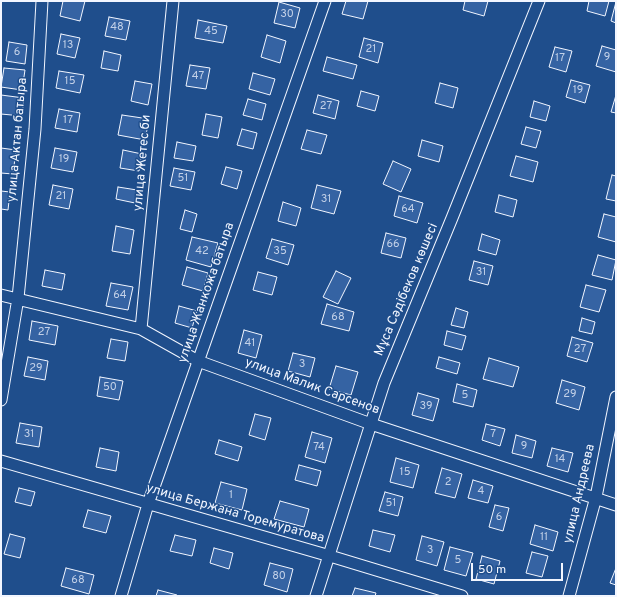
<!DOCTYPE html>
<html>
<head>
<meta charset="utf-8">
<style>
  body { margin:0 }
  #map { position:relative; width:617px; height:597px; overflow:hidden; background:#1f4e8c; font-family:Overpass,sans-serif }
  canvas { display:block }
  .frame { position:absolute; inset:0; border:2px solid #f2f6ff; pointer-events:none }
  .scale { position:absolute; left:471px; top:563px; width:92px; height:18px; box-sizing:border-box; border:2px solid #f2f6ff; border-top:0; padding-left:5px; font-size:12px; line-height:14px; white-space:nowrap; color:#f2f6ff; -webkit-text-stroke:3px #1f4e8c; paint-order:stroke }
</style>
</head>
<body>
<div id="map">
<canvas width="617" height="597"></canvas>
<div class="frame"></div>
<div class="scale">50 m</div>
</div>
<script>
const g = document.querySelector('canvas').getContext('2d');
g.lineJoin = 'round';
function paint(path, color) { g.fillStyle = color; g.fill(path, 'evenodd'); }
const shape = rows => new Path2D(rows.map(r => 'M' + r).join(''));
function strokePath(path, color, width, dash) { g.strokeStyle = color; g.lineWidth = width; g.lineCap = dash ? 'butt' : 'round'; g.setLineDash(dash || []); g.stroke(path); }
function write(font, color, halo, rows, align = 'center') {
  g.font = font + ' Overpass,sans-serif'; g.lineWidth = 3; g.setLineDash([]); g.textBaseline = 'middle'; g.strokeStyle = halo; g.fillStyle = color; for (const [text, x, y, turn = 0] of rows) {
    g.save(); g.translate(x, y); g.rotate((+turn || 0) * Math.PI / 180); g.textAlign = isNaN(turn) ? turn : align; if (halo) g.strokeText(text, 0, 0); g.fillText(text, 0, 0); g.restore();
  }
}
const building = shape([
  [63,1,85,1,80,21,60,16,63,1],
  [346,1,368,1,363,19,342,14,346,1],
  [465,1,488,1,484,16,463,10,465,1],
  [589,1,609,1,605,16,587,11,589,1],
  [279,2,300,8,295,28,274,23,279,2],
  [616,2,616,23,611,21,616,2],
  [109,17,130,21,126,40,105,36,109,17],
  [198,20,227,26,223,43,195,38,198,20],
  [61,34,80,38,75,58,57,54,61,34],
  [267,35,286,41,280,63,261,57,267,35],
  [364,38,383,43,378,63,359,57,364,38],
  [9,42,27,45,25,64,6,61,9,42],
  [602,46,616,50,616,72,596,66,602,46],
  [555,47,572,51,566,72,549,67,555,47],
  [104,51,121,55,118,71,101,68,104,51],
  [327,57,357,65,353,79,323,71,327,57],
  [190,65,210,68,206,89,186,86,190,65],
  [4,68,25,70,22,90,1,87,4,68],
  [59,71,84,75,80,93,56,88,59,71],
  [253,73,275,79,270,95,249,89,253,73],
  [571,80,590,85,585,103,566,97,571,80],
  [135,81,152,84,148,105,131,101,135,81],
  [440,83,458,88,453,108,435,103,440,83],
  [361,91,379,96,375,111,357,106,361,91],
  [1,95,24,98,22,116,1,114,1,95],
  [318,95,339,101,335,119,313,113,318,95],
  [616,95,616,113,611,112,616,95],
  [248,99,266,104,262,120,243,115,248,99],
  [534,101,550,106,546,121,530,117,534,101],
  [59,109,80,113,77,132,55,128,59,109],
  [206,114,222,117,218,138,202,135,206,114],
  [122,115,149,119,145,140,118,135,122,115],
  [526,127,541,131,536,148,521,144,526,127],
  [242,129,257,133,253,149,237,145,242,129],
  [307,130,327,135,321,154,301,149,307,130],
  [422,140,443,146,439,162,418,156,422,140],
  [177,142,196,146,193,161,174,158,177,142],
  [1,148,16,150,13,174,1,173,1,148],
  [55,148,77,152,73,172,51,168,55,148],
  [123,150,142,154,139,171,120,168,123,150],
  [516,156,538,162,533,182,510,176,516,156],
  [393,161,411,169,401,192,383,184,393,161],
  [226,167,242,171,237,189,221,184,226,167],
  [174,168,195,172,191,190,170,186,174,168],
  [612,175,616,176,616,201,606,199,612,175],
  [53,185,73,189,69,209,49,205,53,185],
  [317,185,341,191,334,214,311,208,317,185],
  [118,187,137,190,135,203,116,199,118,187],
  [1,191,10,192,8,210,1,209,1,191],
  [499,195,517,200,513,217,495,212,499,195],
  [399,196,423,203,417,223,394,216,399,196],
  [283,202,301,208,296,226,278,221,283,202],
  [185,210,197,214,192,232,180,229,185,210],
  [604,214,616,217,616,242,598,237,604,214],
  [116,226,134,230,130,254,112,251,116,226],
  [386,233,406,238,401,258,381,253,386,233],
  [482,234,500,240,496,255,478,250,482,234],
  [192,237,218,243,211,267,186,260,192,237],
  [272,239,294,245,288,265,266,258,272,239],
  [598,255,616,260,612,280,592,275,598,255],
  [474,261,493,266,488,285,469,280,474,261],
  [187,267,208,273,203,291,182,285,187,267],
  [45,270,65,274,62,290,42,286,45,270],
  [336,271,351,278,338,304,323,297,336,271],
  [258,272,277,277,272,295,253,290,258,272],
  [111,283,133,287,128,310,106,306,111,283],
  [586,285,606,290,599,312,580,307,586,285],
  [327,304,354,312,349,331,321,324,327,304],
  [179,306,197,311,192,328,175,323,179,306],
  [456,308,468,312,464,328,451,325,456,308],
  [582,318,595,322,592,334,579,331,582,318],
  [32,321,58,326,55,345,29,340,32,321],
  [244,330,262,335,256,358,238,353,244,330],
  [447,331,466,336,462,350,444,345,447,331],
  [572,337,593,343,587,362,567,356,572,337],
  [111,339,128,342,125,361,107,358,111,339],
  [293,353,315,358,310,377,288,371,293,353],
  [28,357,48,361,45,380,24,376,28,357],
  [439,357,460,363,457,374,436,368,439,357],
  [489,358,519,367,513,387,483,379,489,358],
  [336,366,358,372,351,395,329,389,336,366],
  [100,377,123,381,119,400,97,396,100,377],
  [562,380,585,387,579,410,556,403,562,380],
  [457,384,477,390,473,407,453,402,457,384],
  [418,393,439,399,433,421,412,415,418,393],
  [255,414,271,418,265,440,249,435,255,414],
  [20,423,42,427,39,447,16,443,20,423],
  [486,424,505,429,500,446,482,440,486,424],
  [312,432,332,438,325,463,305,457,312,432],
  [516,435,536,441,532,458,512,453,516,435],
  [219,440,242,447,238,461,215,454,219,440],
  [100,448,119,452,116,471,96,467,100,448],
  [552,448,573,453,568,472,547,466,552,448],
  [396,458,419,465,413,488,390,482,396,458],
  [299,465,321,471,317,486,295,480,299,465],
  [442,468,462,474,455,498,435,493,442,468],
  [473,480,493,486,488,503,468,498,473,480],
  [221,482,247,489,242,510,215,503,221,482],
  [19,488,35,492,31,506,15,502,19,488],
  [385,492,403,497,398,516,379,511,385,492],
  [280,501,309,509,304,527,274,519,280,501],
  [495,505,509,508,503,531,489,527,495,505],
  [88,510,111,516,106,533,83,527,88,510],
  [535,525,558,532,553,551,530,544,535,525],
  [373,530,395,535,390,552,369,546,373,530],
  [10,534,25,538,20,558,4,554,10,534],
  [175,535,196,540,192,556,170,551,175,535],
  [422,536,444,542,437,566,416,560,422,536],
  [450,547,473,553,466,576,444,570,450,547],
  [214,548,233,553,229,569,210,563,214,548],
  [532,552,548,556,542,577,526,573,532,552],
  [482,556,500,561,494,584,476,579,482,556],
  [270,563,293,569,287,592,264,585,270,563],
  [66,568,94,575,89,594,61,586,66,568],
  [616,568,616,585,610,583,616,568],
  [355,588,376,593,375,596,352,596,355,588],
  [158,590,177,595,177,596,156,596,158,590]
]);
paint(building, '#3563a3');
strokePath(building, '#f2f6ff', 1);
const street = shape([
  [1,295,141,329,198,361,371,424,616,505],
  [141,329,173,1],
  [1,400,18,298,35,129,42,1],
  [1,461,330,556,462,596],
  [121,596,148,504,325,1],
  [316,596,384,383,452,218,539,1],
  [569,596,596,497,616,397]
]);
strokePath(street, '#f2f6ff', 13);
strokePath(street, '#1f4e8c', 11);
write('11px', '#c3d1e8', null, [
  ["30",287,15],
  ["48",117,28],
  ["45",211,32],
  ["13",68,46],
  ["21",371,50],
  ["6",17,53],
  ["9",607,58],
  ["17",560,59],
  ["47",198,77],
  ["15",70,82],
  ["19",578,91],
  ["27",326,107],
  ["17",68,121],
  ["19",64,160],
  ["51",183,179],
  ["21",61,197],
  ["31",326,200],
  ["64",408,210],
  ["66",393,245],
  ["42",202,252],
  ["35",280,252],
  ["31",481,273],
  ["64",120,296],
  ["68",338,318],
  ["27",44,333],
  ["41",250,344],
  ["27",580,350],
  ["3",302,365],
  ["29",36,369],
  ["50",110,388],
  ["29",570,395],
  ["5",465,396],
  ["39",426,407],
  ["31",29,435],
  ["7",493,435],
  ["9",524,447],
  ["74",319,448],
  ["14",560,460],
  ["15",405,473],
  ["2",448,483],
  ["4",481,492],
  ["1",231,496],
  ["51",391,504],
  ["6",499,518],
  ["11",544,538],
  ["3",430,551],
  ["5",458,561],
  ["80",279,577],
  ["68",78,581]
]);
write('13px', '#f2f6ff', '#1f4e8c', [
  ["улица Актан батыра",18,140,-85],
  ["улица Жетес би",143,163,-85],
  ["Мұса Сәдібеков көшесі",407,290,-67],
  ["улица Жанкожа батыра",207,293,-71],
  ["улица Малик Сарсенов",312,387,20],
  ["улица Андреева",580,494,-77],
  ["улица Бержана Торемуратова",235,514,16]
]);
</script>
</body>
</html>
